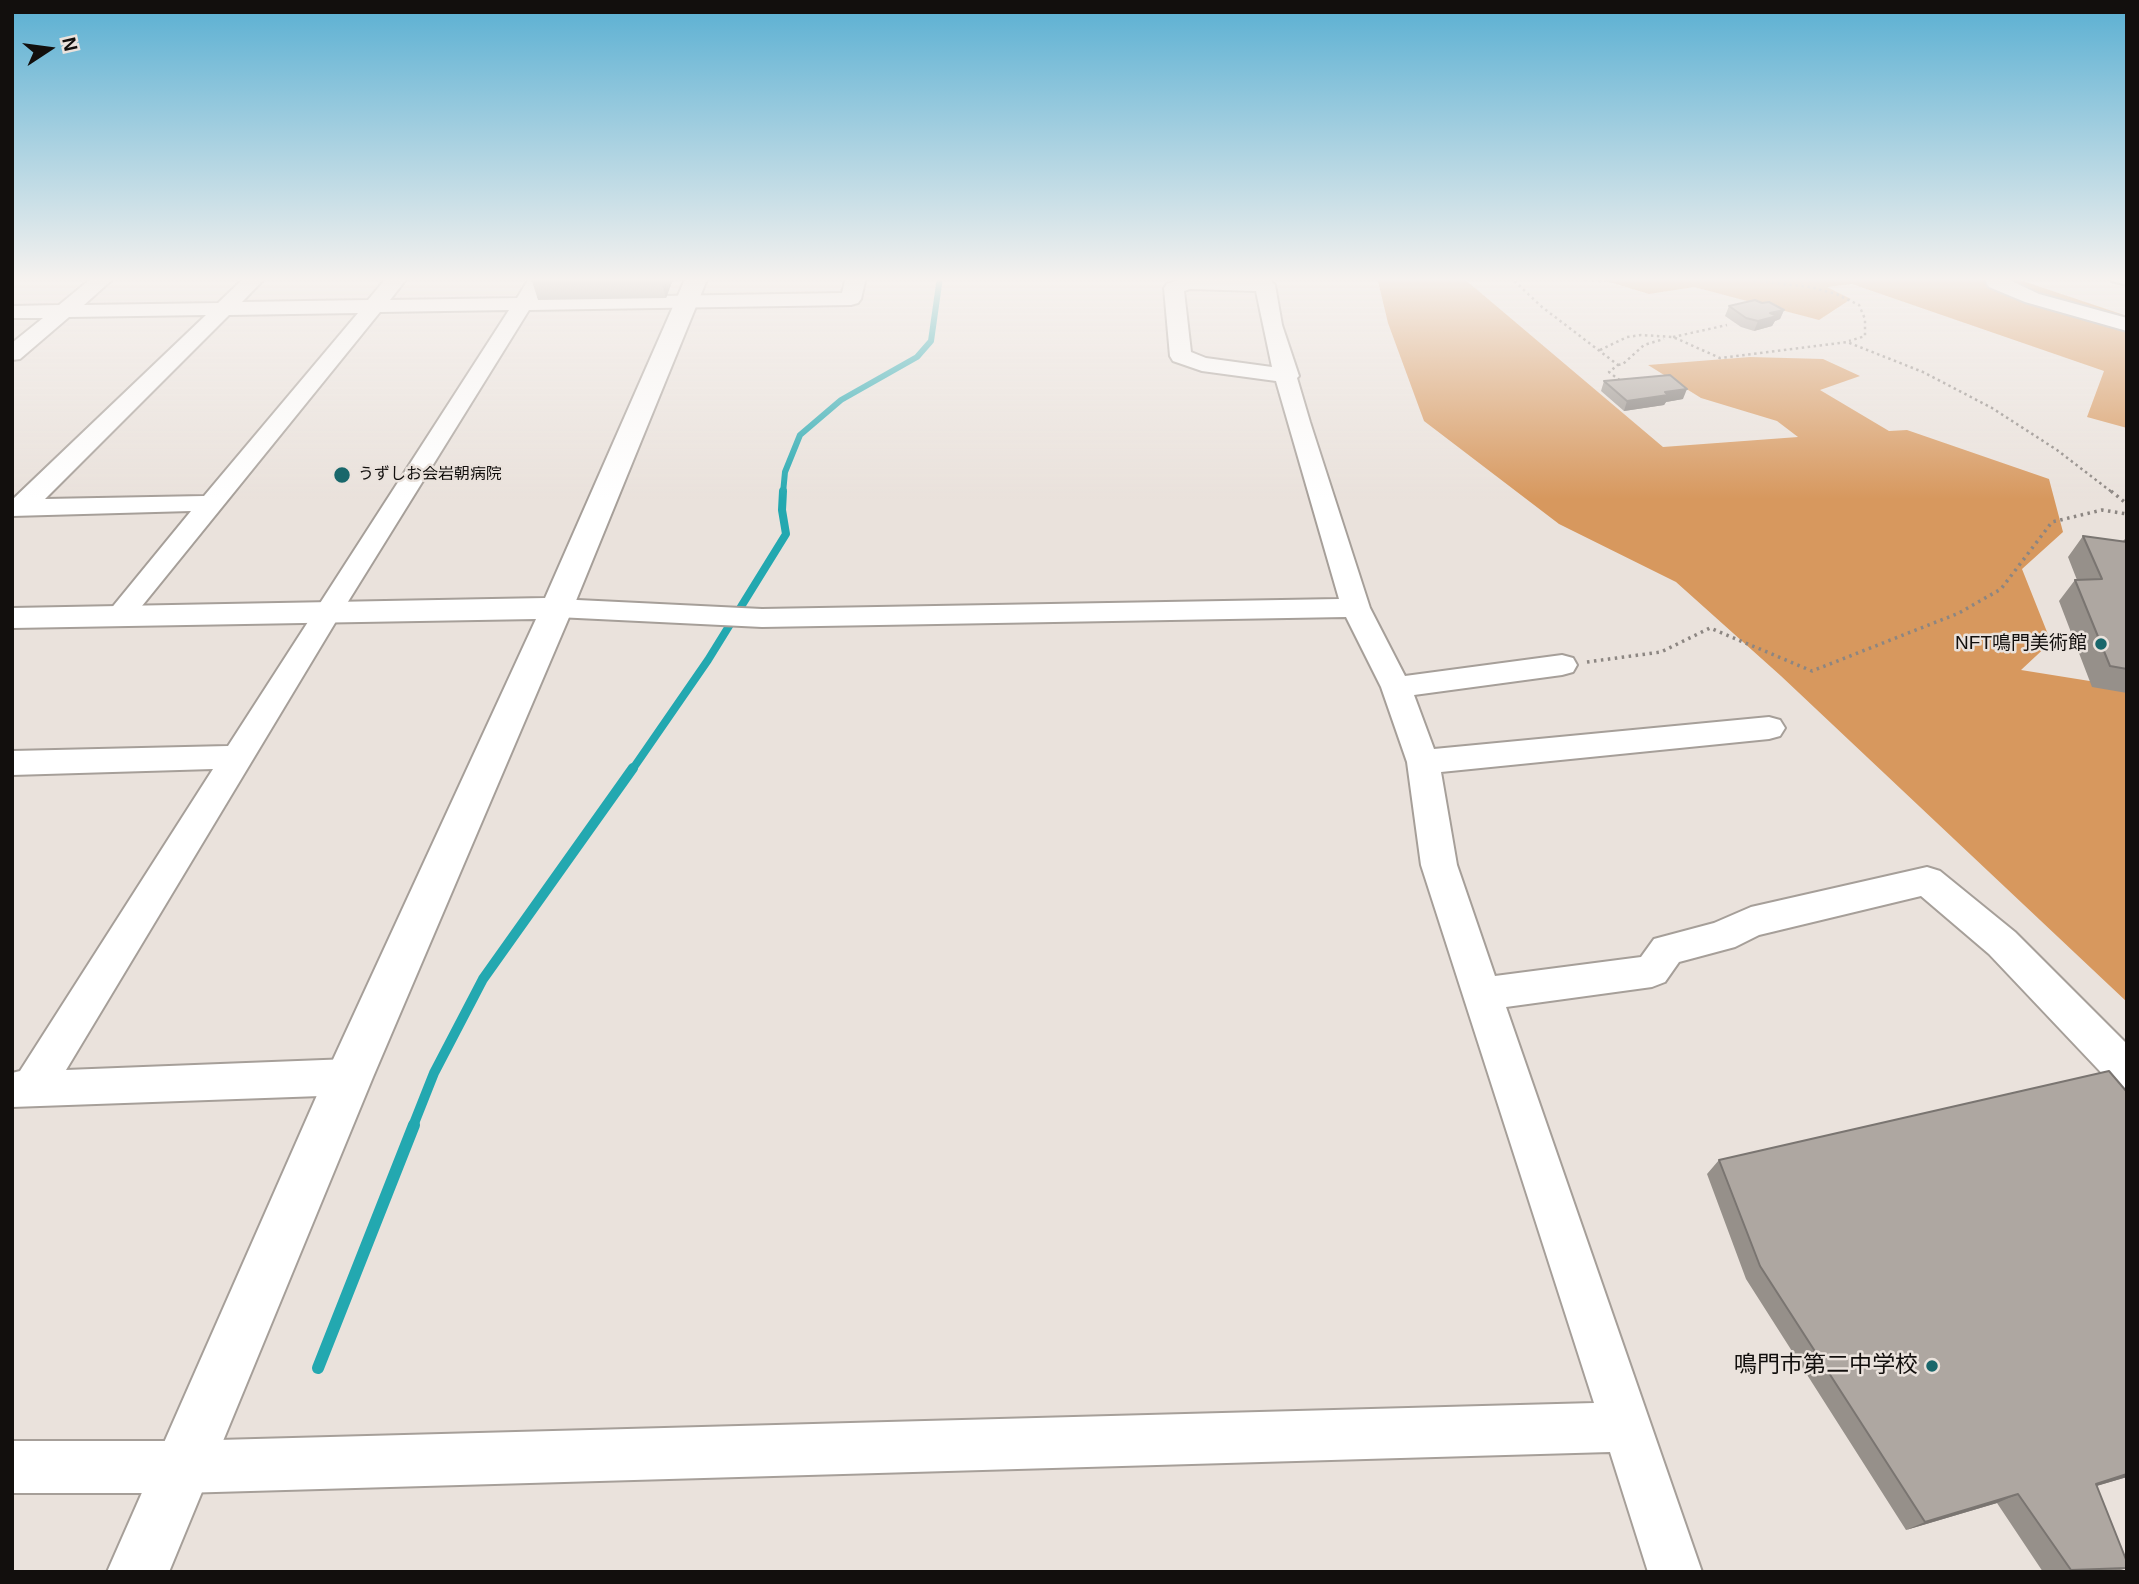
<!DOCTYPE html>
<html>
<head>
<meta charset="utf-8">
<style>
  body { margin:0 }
  #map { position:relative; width:2139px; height:1584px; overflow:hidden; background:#eae2dc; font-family:Arial,sans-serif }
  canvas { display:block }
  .frame { position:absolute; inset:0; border:14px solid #120f0d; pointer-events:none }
  .north { position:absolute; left:14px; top:14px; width:70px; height:70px; -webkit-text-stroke:5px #eae2dc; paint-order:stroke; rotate:77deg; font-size:19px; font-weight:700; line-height:28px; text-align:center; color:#120f0d }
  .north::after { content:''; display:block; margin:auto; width:24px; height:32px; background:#120f0d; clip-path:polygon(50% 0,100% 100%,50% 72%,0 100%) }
</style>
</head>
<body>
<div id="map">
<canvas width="2139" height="1584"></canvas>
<div class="frame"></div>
<div class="north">N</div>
</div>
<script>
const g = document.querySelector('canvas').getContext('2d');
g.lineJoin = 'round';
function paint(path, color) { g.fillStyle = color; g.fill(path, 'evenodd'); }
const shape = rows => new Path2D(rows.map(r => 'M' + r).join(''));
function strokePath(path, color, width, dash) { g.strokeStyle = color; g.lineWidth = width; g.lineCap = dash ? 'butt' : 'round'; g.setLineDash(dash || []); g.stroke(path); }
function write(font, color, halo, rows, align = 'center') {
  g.font = font + ' Arial,"Noto Sans JP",sans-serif'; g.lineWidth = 5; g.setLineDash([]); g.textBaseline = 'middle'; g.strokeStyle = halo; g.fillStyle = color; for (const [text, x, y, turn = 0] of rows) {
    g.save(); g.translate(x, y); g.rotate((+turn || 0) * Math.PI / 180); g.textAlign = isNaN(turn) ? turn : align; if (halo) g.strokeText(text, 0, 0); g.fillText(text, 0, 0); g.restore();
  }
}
paint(shape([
  [1377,277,1462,277,1663,447,1798,437,1777,421,1701,398,1648,365,1750,357,1823,359,1860,376,1820,390,1889,431,1907,430,2049,479,2063,532,2022,569,2051,642,2021,670,2127,687,2127,1002,1781,676,1676,582,1559,524,1424,421,1388,323],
  [1593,277,2011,277,2127,316,2127,428,2087,417,2104,371,1852,284,1827,287,1851,299,1819,320,1694,287,1649,294]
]), '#d7985e');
strokePath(shape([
  [783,493,785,472,800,435,841,400,917,357,931,341,940,277]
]), '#23a8b0', 6);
strokePath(shape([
  [632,770,708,660,786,534,782,510,783,491]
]), '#23a8b0', 8);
strokePath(shape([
  [413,1126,434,1073,483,979,633,768]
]), '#23a8b0', 10);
strokePath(shape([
  [318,1368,414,1125]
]), '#23a8b0', 12);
const minor = shape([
  [93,277,115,277,84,305,218,303,245,277,266,277,242,302,368,300,387,277,408,277,390,300,517,298,530,277,550,277,537,298,842,293,846,277,866,277,861,299,858,303,851,305,529,310,341,613,66,1070,349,1059,363,1064,369,1077,363,1090,349,1095,12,1107,12,1073,20,1071,213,769,12,775,12,751,228,746,509,310,380,312,129,622,119,625,109,622,105,616,191,511,12,516,12,500,206,315,69,317,20,359,12,360,12,343,43,318,12,318,12,306,59,305,93,277],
  [358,313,204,496,45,499,229,315,358,313],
  [1187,277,1267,277,1275,285,1282,325,1299,376,1297,378,1310,422,1370,608,1405,676,1562,655,1573,658,1577,665,1573,672,1562,675,1414,695,1434,749,1769,717,1780,720,1785,728,1780,736,1769,739,1441,772,1457,865,1495,976,1641,957,1654,939,1714,923,1751,907,1927,867,1940,871,2015,932,2127,1044,2127,1090,2113,1085,1989,954,1921,896,1759,935,1735,947,1679,962,1665,982,1652,987,1506,1007,1702,1572,1648,1572,1610,1452,181,1493,12,1493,12,1441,181,1441,1594,1403,1421,865,1407,762,1381,687,1346,617,762,627,557,617,547,614,543,608,547,602,557,599,762,609,1339,599,1276,381,1202,371,1173,361,1170,356,1164,288,1167,284,1187,277],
  [1190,289,1256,291,1272,367,1206,358,1191,352,1184,291,1190,289],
  [1983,277,2003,277,2039,294,2127,318,2127,331,2025,302,1989,287,1983,277],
  [2109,277,2127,277,2127,285,2112,281,2109,277]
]);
const tertiary = shape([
  [686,277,708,277,573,608,373,1077,169,1572,107,1572,325,1077,536,619,12,628,12,608,545,598,686,277]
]);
strokePath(minor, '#a69f99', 4);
strokePath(tertiary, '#a69f99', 4);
strokePath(shape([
  [1510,277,1542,307,1618,365,1609,372,1622,382],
  [1562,277,1599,281,1656,277],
  [1724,277,1810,287,1836,294,1859,305,1865,319,1865,336,1849,341],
  [1673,337,1727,325],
  [1600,350,1627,337,1641,335,1673,337,1720,358,1847,342,1923,372,1992,408,2057,450,2113,493],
  [1618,365,1623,364,1644,345,1664,339]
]), '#8c8682', 2.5, [2.5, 3.5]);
strokePath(shape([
  [2111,491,2127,504],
  [1587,662,1661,652,1710,628,1812,671,1959,613,2001,589,2052,522,2102,510,2127,514]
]), '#8c8682', 3.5, [2.5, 4.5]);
paint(minor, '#fff');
paint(tertiary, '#fff');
paint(shape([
  [534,277,674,277,666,298,538,300,532,281],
  [1729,306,1784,310,1780,319,1775,321,1772,326,1754,331,1741,327,1725,316],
  [1604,381,1683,399,1666,402,1664,405,1624,411,1601,391],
  [2083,536,2123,541,2127,537,2127,693,2092,687,2059,601,2075,580,2077,580,2068,557],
  [2127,1092,2127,1477,2096,1486,2127,1568,2115,1572,2043,1572,1997,1503,1906,1530,1746,1279,1707,1174,1719,1160]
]), '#96908a');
paint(shape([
  [662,277,674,277,666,298,661,280],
  [1784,310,1780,319,1775,321,1772,326,1754,331,1758,321,1770,313],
  [1687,389,1683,399,1666,402,1664,405,1624,411,1627,401,1665,392],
  [2127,1474,2127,1477,2073,1493,2096,1484],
  [2018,1494,1997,1503,1906,1530,1925,1522]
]), '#7a7571');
const building = shape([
  [534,277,662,277,661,280,532,281,534,277],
  [1755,300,1762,303,1769,302,1784,310,1770,313,1777,316,1758,321,1746,318,1729,306,1755,300],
  [1670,375,1687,389,1665,392,1668,395,1627,401,1604,381,1670,375],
  [2083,536,2127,542,2127,669,2110,666,2075,580,2102,579,2083,536],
  [2109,1071,2127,1092,2127,1474,2096,1484,2127,1562,2127,1568,2071,1570,2018,1494,1925,1522,1760,1266,1719,1160,2109,1071]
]);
paint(building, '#aea7a1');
strokePath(building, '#7a7571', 2);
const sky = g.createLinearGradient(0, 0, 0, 499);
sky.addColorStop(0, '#59afd2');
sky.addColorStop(0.56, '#f6f2ef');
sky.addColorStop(1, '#f6f2ef00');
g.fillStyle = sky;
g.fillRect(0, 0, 2139, 499);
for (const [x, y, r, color] of [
  [342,475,9,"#19676b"],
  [2101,644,7,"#19676b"],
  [1932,1366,7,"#19676b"]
]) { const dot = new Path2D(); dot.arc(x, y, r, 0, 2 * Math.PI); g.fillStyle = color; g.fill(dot); strokePath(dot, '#eae2dc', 2.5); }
write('16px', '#120f0d', '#eae2dc', [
  ["うずしお会岩朝病院",358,475]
], 'left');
write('19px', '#120f0d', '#eae2dc', [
  ["NFT鳴門美術館",2087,644]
], 'right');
write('23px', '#120f0d', '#eae2dc', [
  ["鳴門市第二中学校",1918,1366]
], 'right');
</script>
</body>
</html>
